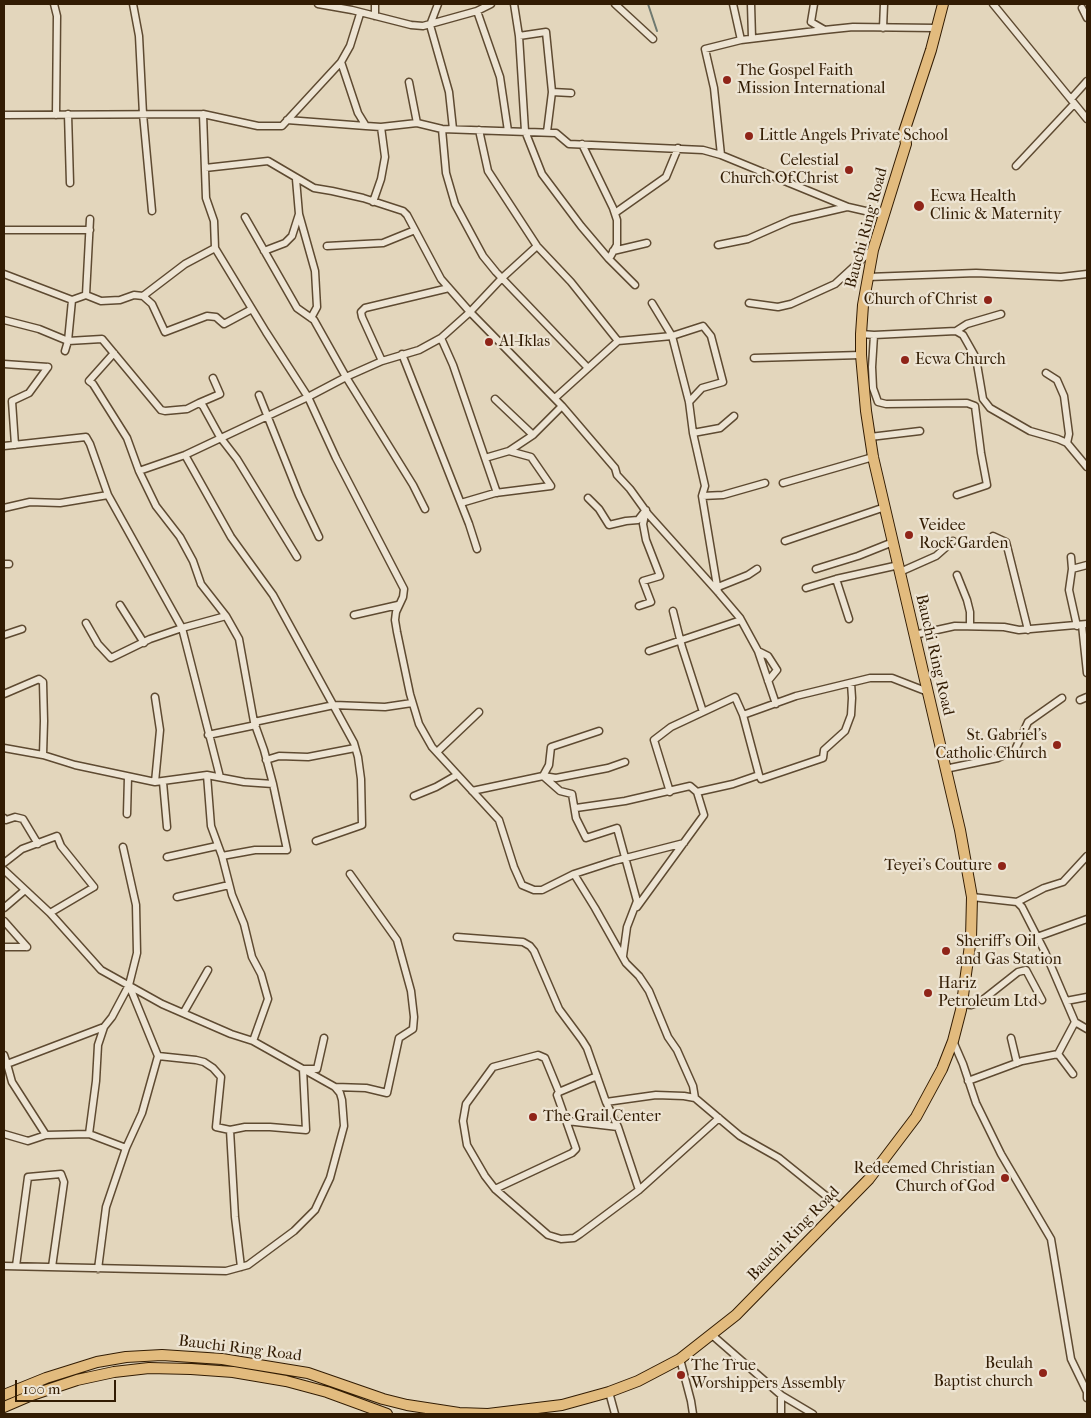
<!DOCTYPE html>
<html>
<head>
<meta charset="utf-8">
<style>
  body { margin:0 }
  #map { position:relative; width:1091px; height:1418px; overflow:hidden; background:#e3d6bc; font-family:"IM FELL French Canon",serif }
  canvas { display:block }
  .frame { position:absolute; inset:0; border:5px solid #321c03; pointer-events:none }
  .scale { position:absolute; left:15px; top:1380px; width:101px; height:22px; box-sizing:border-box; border:2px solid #321c03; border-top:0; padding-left:6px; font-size:15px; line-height:18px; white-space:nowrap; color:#321c03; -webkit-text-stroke:4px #ede4d3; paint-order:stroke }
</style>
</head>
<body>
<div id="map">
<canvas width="1091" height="1418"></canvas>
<div class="frame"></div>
<div class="scale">100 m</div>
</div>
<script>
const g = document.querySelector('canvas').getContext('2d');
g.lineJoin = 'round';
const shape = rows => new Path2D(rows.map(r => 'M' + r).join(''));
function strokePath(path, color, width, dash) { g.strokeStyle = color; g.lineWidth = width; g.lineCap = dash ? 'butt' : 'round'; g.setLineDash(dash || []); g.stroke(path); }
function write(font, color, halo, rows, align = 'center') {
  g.font = font + ' "IM FELL French Canon",serif'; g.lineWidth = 4.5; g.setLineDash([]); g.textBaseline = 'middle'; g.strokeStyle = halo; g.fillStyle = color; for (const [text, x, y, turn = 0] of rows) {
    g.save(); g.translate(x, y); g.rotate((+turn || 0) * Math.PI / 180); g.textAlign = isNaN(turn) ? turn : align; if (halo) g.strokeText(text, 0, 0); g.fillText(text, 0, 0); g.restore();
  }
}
strokePath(shape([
  [648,4,657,31]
]), '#6f7970', 2);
const minor = shape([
  [54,4,57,16,56,115],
  [133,4,139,36,143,114,152,211],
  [318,4,352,10,411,25,423,26,477,11,491,4],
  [375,4,375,16],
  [438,4,430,25,449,92,453,129],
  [514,4,519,36],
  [615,4,653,39],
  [733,4,741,40],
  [751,4,752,38],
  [814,4,811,22,823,29],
  [993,4,1087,119],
  [1082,8,1087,18],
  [477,11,500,77,508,131],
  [883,28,884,4],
  [341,62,358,113,366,126,381,127,417,123,442,129,556,133,569,144,703,150,721,155,848,207,883,215],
  [409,82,417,123],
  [552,92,571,93],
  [1071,99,1087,81],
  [68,114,70,183],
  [203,114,206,198,214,221,215,248,266,332,308,397,336,458,404,589,403,597,396,612,395,620,397,632,410,694,419,724,432,747,499,820,514,867,522,885,534,890,542,890,574,874,595,908,626,963,639,976,649,991,668,1037,677,1050,693,1086,695,1098],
  [4,115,203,114,258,126,282,126,341,62,350,46,360,14],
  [287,120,366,126],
  [442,129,446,173,455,204,483,256,496,272,588,368],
  [479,130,488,171,537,246,571,282,618,341],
  [547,132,552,92,546,32,519,36,525,131,542,174,581,226,609,259,635,285],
  [582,144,613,208,617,220,617,245,609,259],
  [721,155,714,88,705,49,741,40,824,30,853,27,936,28],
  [1016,166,1074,104],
  [205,168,268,161,314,188,332,191,363,198,403,211,407,215,441,279,470,312,562,406,615,468,617,475,630,489,648,514,718,592,740,618,758,651,768,656,777,670,768,681],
  [296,179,299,214,315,271,317,307,311,318],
  [373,202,381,179,385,157,381,127],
  [615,213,666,177,678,148],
  [245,217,297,308,314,320,346,377,413,485,425,509],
  [4,230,90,230],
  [718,245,748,239,791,220,847,207],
  [327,246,383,243,415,230],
  [264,251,285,243,292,236,299,214],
  [613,251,647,243],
  [4,274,72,300],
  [868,277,976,273,1061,277,1087,274],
  [86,295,101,301,120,300,134,295,143,296,152,304,165,332,207,316,216,317,224,324,252,309],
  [143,296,185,264,215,248],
  [652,303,672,336,703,326,711,336,723,382,702,388,689,402],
  [749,303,778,307,791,304,835,284,872,250],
  [4,320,39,329,68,341,102,339,161,410,165,411,187,409,199,403,203,406,220,437,237,459,297,557],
  [956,331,967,324,1001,314],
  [861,334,874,335,956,331,963,335,976,358,983,399,990,408,1030,431,1058,439,1067,443,1087,467],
  [874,335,872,367,873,388,878,402,886,404,967,403,975,406,981,453,987,485,957,495],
  [441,338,453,365,497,493],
  [65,351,68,341,72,300,86,295,90,219],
  [114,353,89,381,93,384,127,438,139,471,156,506,180,537,193,561,201,584,226,616,239,639,254,722,264,750,273,784,287,850,255,850,222,856],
  [402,354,469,524,477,549],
  [754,358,861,355],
  [382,361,362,317,361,312,365,308,449,288],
  [4,364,48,367],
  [1046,373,1057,380,1064,396,1069,434,1067,443],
  [259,395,299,495,319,537],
  [555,398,618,341,672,336,689,402,693,433,705,486,702,496,718,592],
  [495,399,533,435,562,406],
  [199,403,220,394,213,378],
  [693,433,720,428,734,416],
  [870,437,920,431],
  [15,445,12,401,29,393,48,367],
  [4,446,86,437,90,444,108,495,182,628,220,777],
  [185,455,231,537,273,595,354,743,358,757,361,779,362,825,316,841],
  [485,458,509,451,533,435],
  [139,471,185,455,308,397,346,377,382,361,419,350,441,338,470,312,502,278,537,246],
  [783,483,873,457],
  [702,496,723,495,765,483],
  [588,498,599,509,609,525,626,521,638,520,645,511],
  [461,503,495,493,551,486,531,457,509,451],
  [4,508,30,502,60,503,108,495],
  [993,536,1006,542,1028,630],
  [785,541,885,507],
  [1071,557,1072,569,1069,590,1077,626],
  [4,564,9,564],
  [816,569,858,556,893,542],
  [1072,569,1087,565],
  [900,572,936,556,953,541],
  [957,575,967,600,970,612,970,625],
  [836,579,849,619],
  [718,587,748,575,757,569],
  [806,588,836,579,899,565],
  [120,605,144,643],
  [639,606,651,602,643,581,660,576,646,540,643,524,646,510],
  [673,611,682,647,703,712],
  [354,615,398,605],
  [86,623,98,644,111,658,150,639,182,628,226,616],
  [1082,625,1087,673],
  [4,635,22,629],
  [914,635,955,626,1004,627,1019,630,1087,624],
  [649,651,741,620],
  [758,651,776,704],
  [4,694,39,679,43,682,44,721,43,755],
  [1080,700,1087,697],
  [254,722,334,705,385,707,412,703],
  [599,731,551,747,549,765,543,776,556,778,608,768,625,762],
  [208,735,256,725],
  [4,748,43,755,75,765,155,782,207,775,244,782,273,784],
  [437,752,479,712],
  [266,760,279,756,308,757,355,748],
  [945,769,998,758,1015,750,1028,722,1062,698],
  [207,775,211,826,222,856,232,895,244,924,252,957,261,974,268,999,253,1041],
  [759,775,761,779,823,758,824,750,845,731,851,715,852,698,851,683],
  [155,782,160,730,155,697],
  [163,782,167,827],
  [472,791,543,776,560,791,572,794,576,818,586,838,617,828,637,901,627,927,623,956],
  [670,792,654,740,671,727,735,697,743,715],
  [697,792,733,784,759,775,743,715,796,696,870,678,892,678,928,692],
  [414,796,436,787,457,775],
  [576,808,625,801,690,786,697,792,704,815,637,907],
  [127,814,128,777],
  [4,818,6,820,15,817,23,819,38,844],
  [167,857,217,846],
  [4,863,22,849,57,836,61,846,94,887,50,913],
  [4,870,50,913,101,970,162,1004,231,1034,253,1041,335,1087,340,1093,342,1100,344,1126,330,1178,315,1210,294,1231,248,1265,226,1271,4,1266],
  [574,874,614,861,684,843],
  [177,897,229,885],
  [972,897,1017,902,1022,907,1045,952,1075,1022,1087,1029],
  [1017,902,1044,888,1063,882,1087,856],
  [4,908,25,890],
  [4,921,27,947],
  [457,937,523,942,530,946,534,951,559,1009,582,1040,587,1048,606,1102,618,1127,639,1190],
  [1037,937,1087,919],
  [4,947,27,947],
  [1066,1001,1087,997],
  [961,1004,971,1005,980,1002,1018,972,1026,970,1042,1000],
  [184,1012,208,970],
  [1011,1038,1017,1063],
  [953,1041,963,1064,976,1103,1001,1154,1051,1239,1071,1359,1087,1392,1087,1398],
  [1058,1054,1075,1022],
  [4,1055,7,1064],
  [158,1056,196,1060,204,1062,213,1068,221,1077,216,1127,230,1130,245,1127,270,1127,306,1130,303,1069,317,1069,324,1038],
  [968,1081,1022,1061,1058,1054,1073,1074],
  [335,1087,366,1088,387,1093,399,1038,413,1029,414,1017,411,991,397,940,350,874],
  [559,1092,545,1058,538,1055,493,1067,466,1104,463,1121,467,1145,485,1176,495,1189,548,1235,561,1239,574,1238,580,1234,639,1190,719,1118],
  [606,1102,656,1095,684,1096,695,1098,740,1136,779,1158,841,1208],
  [567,1121,618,1127],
  [230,1130,235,1217,241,1267],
  [4,1134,28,1141,46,1135,89,1134],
  [46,1135,12,1082,7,1064,104,1027],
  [126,1148,142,1113,158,1056,129,985],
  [495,1189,572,1153,576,1149,575,1146,557,1095,559,1092,597,1076],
  [16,1266,28,1177,61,1174,64,1182,52,1267],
  [98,1269,106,1207,126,1148,89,1134,96,1081,98,1045,104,1027,112,1017,129,985,137,953,136,905,123,847],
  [712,1335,781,1395,813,1414],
  [680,1359,691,1401,693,1414],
  [609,1392,615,1414],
  [781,1414,781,1395]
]);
const primary = shape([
  [4,1395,46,1378,97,1362,126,1357,162,1355,222,1359,308,1373,383,1399,407,1405,459,1413,488,1414,562,1405,609,1392,638,1381,680,1359,736,1315,869,1179,916,1117,942,1069,953,1041,961,1010,971,938,972,897,960,830,873,457,866,411,861,355,861,334,863,305,873,250,906,144,904,132,931,50,943,4],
  [4,1407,32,1395,77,1380,114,1372,149,1368,191,1369,233,1372,286,1381,327,1392,387,1414]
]);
strokePath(minor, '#5e4a31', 9);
strokePath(primary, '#321c03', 12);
strokePath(minor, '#ede4d3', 6);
strokePath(primary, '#e2bb7e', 10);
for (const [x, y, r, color] of [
  [727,80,5,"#8f2418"],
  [749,136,5,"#8f2418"],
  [849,170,5,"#8f2418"],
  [919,206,6,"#8f2418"],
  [988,300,5,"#8f2418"],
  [489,342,5,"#8f2418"],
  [905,360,5,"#8f2418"],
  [909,535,5,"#8f2418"],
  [1057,745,5,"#8f2418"],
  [1002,866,5,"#8f2418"],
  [946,951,5,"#8f2418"],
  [928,993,5,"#8f2418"],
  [533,1117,5,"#8f2418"],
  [1005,1178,5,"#8f2418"],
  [1043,1373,5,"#8f2418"],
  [681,1375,5,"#8f2418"]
]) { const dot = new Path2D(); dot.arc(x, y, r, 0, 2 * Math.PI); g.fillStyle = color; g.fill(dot); strokePath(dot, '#ede4d3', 2); }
write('16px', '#321c03', '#ede4d3', [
  ["The Gospel Faith",737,71],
  ["Mission International",737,89],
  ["Little Angels Private School",759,136],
  ["Celestial",839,161,"right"],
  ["Church Of Christ",839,179,"right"],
  ["Ecwa Health",930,197],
  ["Clinic & Maternity",930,215],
  ["Church of Christ",978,300,"right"],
  ["Al-Iklas",499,342],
  ["Ecwa Church",915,360],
  ["Veidee",919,526],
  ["Rock Garden",919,544],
  ["St. Gabriel's",1047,736,"right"],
  ["Catholic Church",1047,754,"right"],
  ["Teyei's Couture",992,866,"right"],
  ["Sheriff's Oil",956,942],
  ["and Gas Station",956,960],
  ["Hariz",938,984],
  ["Petroleum Ltd",938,1002],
  ["The Grail Center",543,1117],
  ["Redeemed Christian",995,1169,"right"],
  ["Church of God",995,1187,"right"],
  ["Beulah",1033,1364,"right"],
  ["Baptist church",1033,1382,"right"],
  ["The True",691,1366],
  ["Worshippers Assembly",691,1384]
], 'left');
write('16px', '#321c03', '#ede4d3', [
  ["Bauchi Ring Road",867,228,-75],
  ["Bauchi Ring Road",934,655,77],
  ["Bauchi Ring Road",794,1234,-46],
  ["Bauchi Ring Road",240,1349,7]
]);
</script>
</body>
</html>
